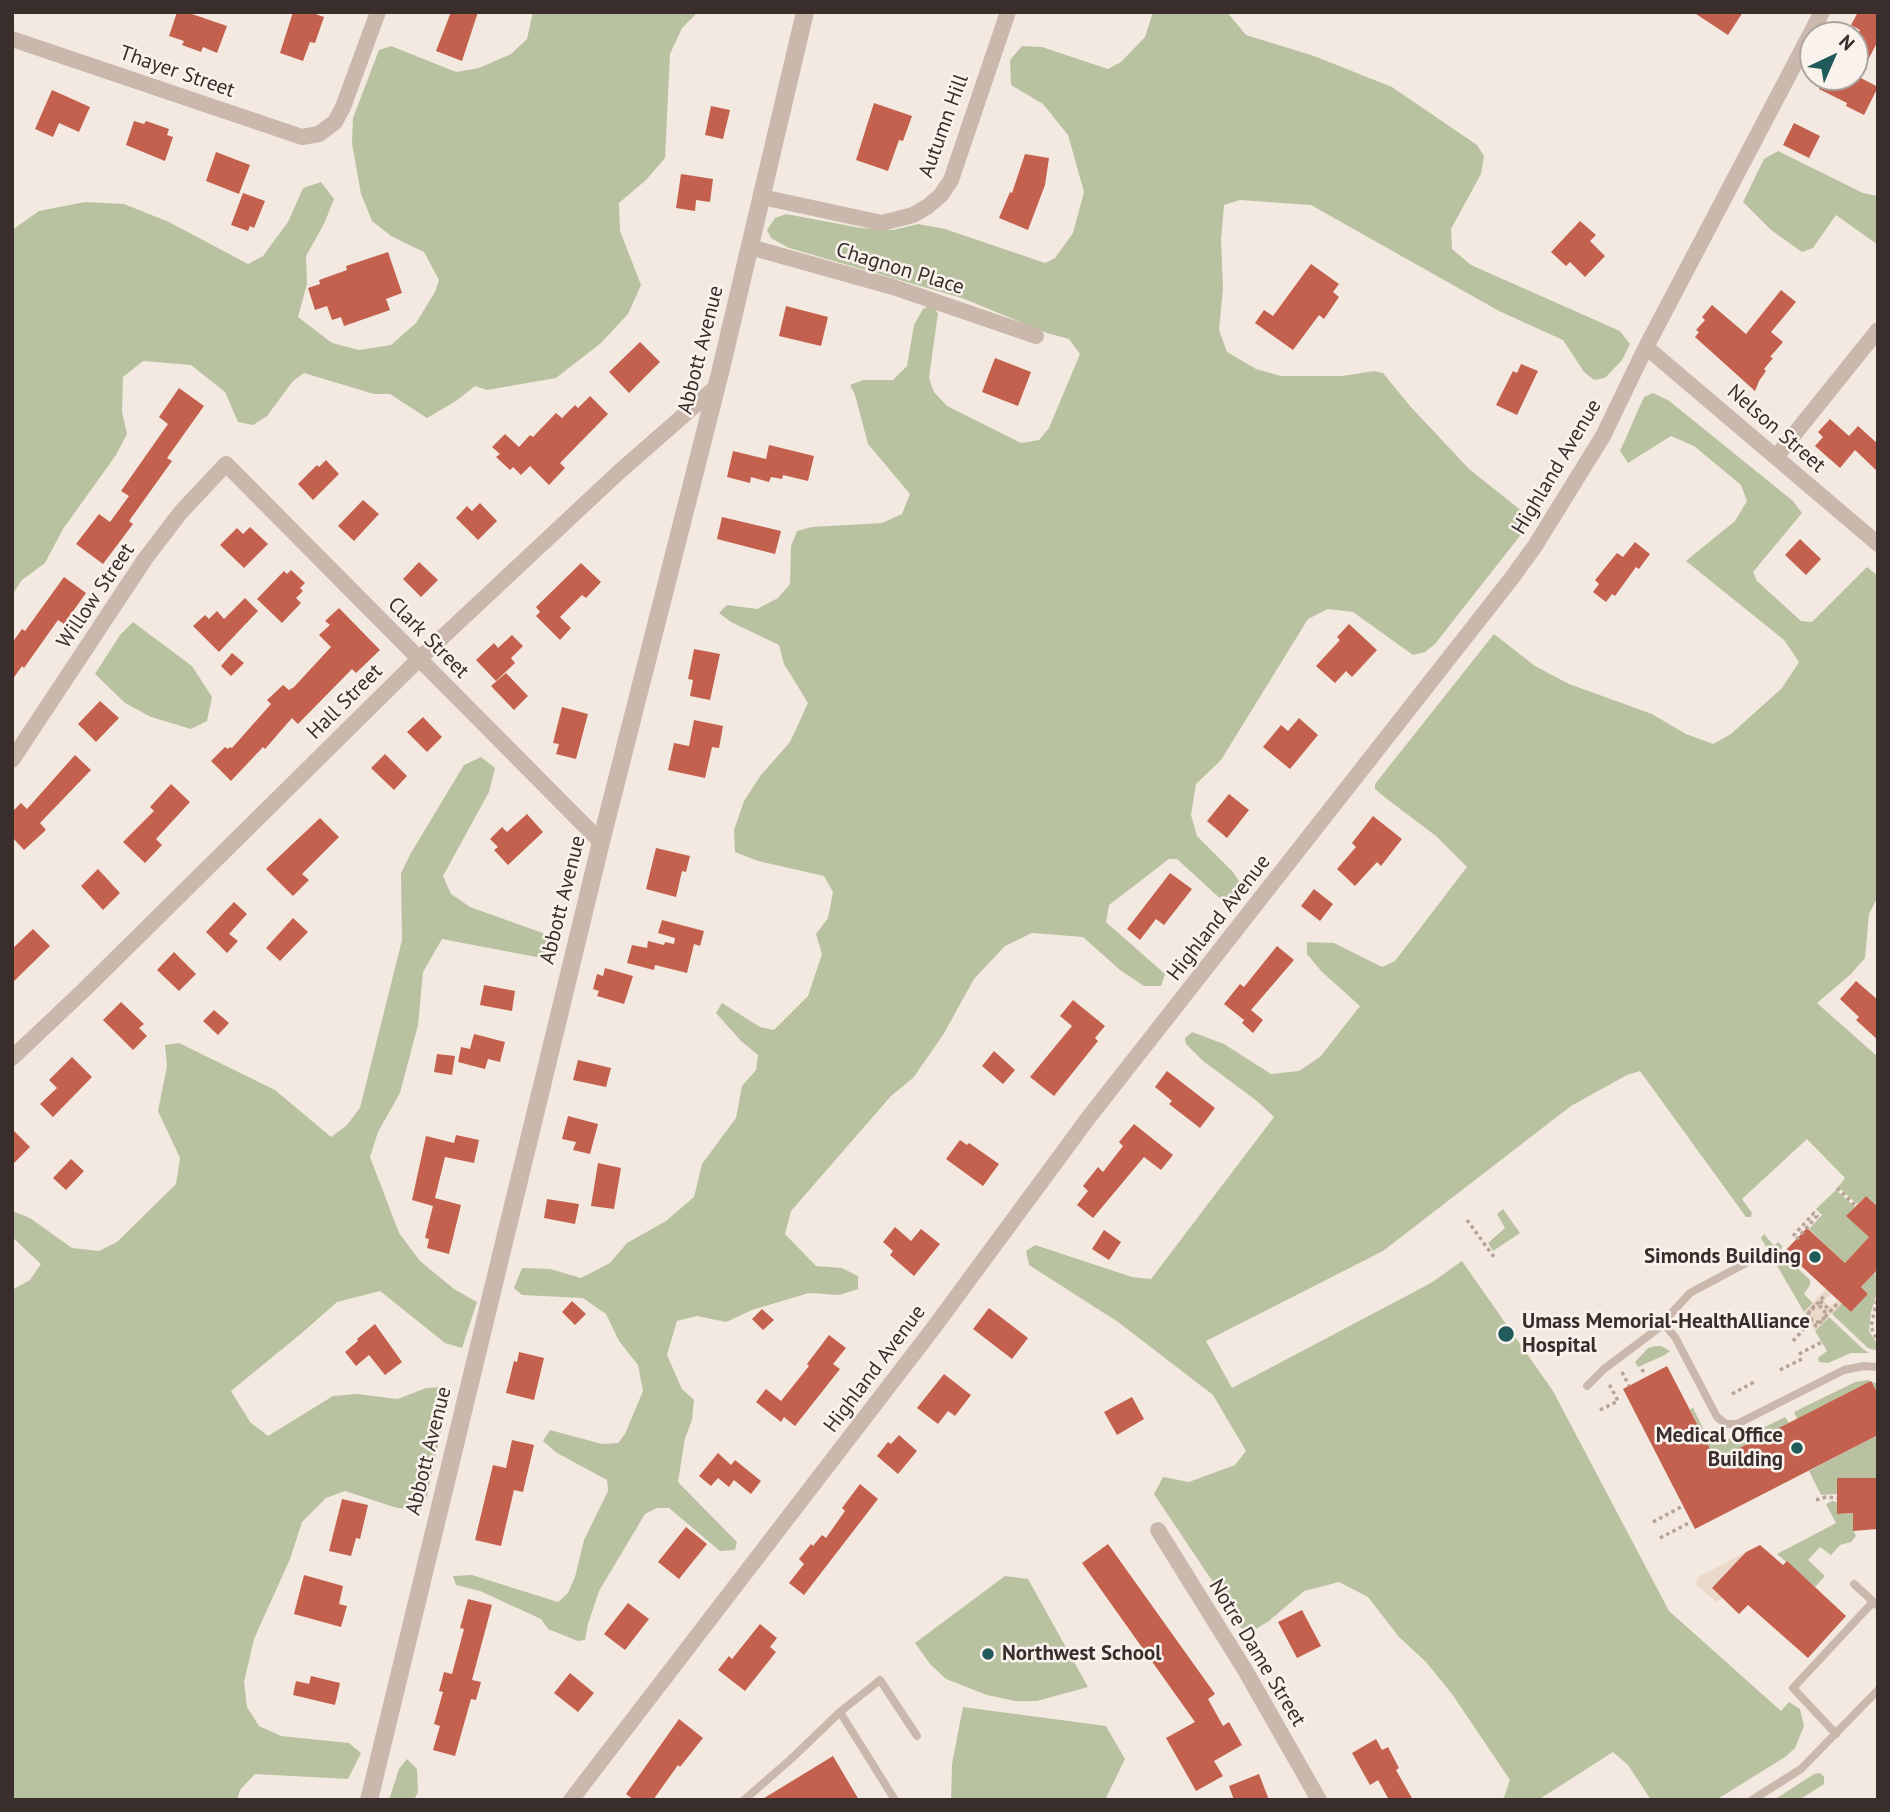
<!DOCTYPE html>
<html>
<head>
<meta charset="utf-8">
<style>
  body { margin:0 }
  #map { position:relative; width:1890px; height:1812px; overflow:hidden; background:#f3e9e0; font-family:"PT Sans",sans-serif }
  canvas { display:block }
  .frame { position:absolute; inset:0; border:14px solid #392e2b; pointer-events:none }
  .north { position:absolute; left:1799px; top:21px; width:70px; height:70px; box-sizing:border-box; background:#faf3ed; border:2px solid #ada49f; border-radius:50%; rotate:44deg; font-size:19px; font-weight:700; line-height:28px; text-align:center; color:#392e2b }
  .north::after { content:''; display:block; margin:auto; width:24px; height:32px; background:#215a5a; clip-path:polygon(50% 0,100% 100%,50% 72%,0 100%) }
</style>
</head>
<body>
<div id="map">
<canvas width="1890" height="1812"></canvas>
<div class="frame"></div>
<div class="north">N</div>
</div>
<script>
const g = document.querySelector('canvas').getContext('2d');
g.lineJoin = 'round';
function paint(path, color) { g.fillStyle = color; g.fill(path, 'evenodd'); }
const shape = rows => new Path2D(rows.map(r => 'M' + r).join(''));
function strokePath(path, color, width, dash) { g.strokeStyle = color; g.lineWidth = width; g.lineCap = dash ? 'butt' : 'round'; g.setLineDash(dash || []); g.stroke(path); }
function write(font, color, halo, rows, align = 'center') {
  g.font = font + ' "PT Sans",sans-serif'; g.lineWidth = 5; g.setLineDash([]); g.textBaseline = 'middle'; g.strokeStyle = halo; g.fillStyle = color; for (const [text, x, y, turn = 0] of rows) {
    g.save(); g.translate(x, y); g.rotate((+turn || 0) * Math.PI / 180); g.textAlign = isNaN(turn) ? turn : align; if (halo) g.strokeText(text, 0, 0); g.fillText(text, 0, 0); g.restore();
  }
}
paint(shape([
  [533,12,698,12,682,28,670,54,665,158,646,180,619,203,620,231,641,285,628,314,601,343,556,378,487,390,475,386,456,401,427,418,390,394,374,394,304,373,293,381,267,416,253,425,238,422,225,392,191,365,143,361,123,377,122,412,127,434,116,455,63,529,45,563,22,580,12,595,12,230,39,211,85,202,124,204,169,222,248,264,263,256,288,222,303,188,321,182,334,199,324,224,306,256,307,284,298,317,332,343,359,350,391,345,416,323,435,292,439,280,424,252,391,236,372,221,361,194,352,143,353,118,379,50,391,46,456,72,479,68,511,54,527,39],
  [1153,12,1227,12,1246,35,1314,56,1392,87,1477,145,1484,156,1481,174,1451,229,1452,249,1471,265,1620,331,1630,344,1622,360,1605,378,1594,380,1584,372,1563,340,1499,311,1311,205,1240,200,1224,205,1221,240,1223,288,1219,330,1227,352,1256,369,1281,376,1342,376,1374,371,1383,373,1410,406,1469,469,1523,512,1526,519,1523,532,1435,644,1425,652,1413,655,1353,612,1328,609,1308,619,1221,760,1196,784,1191,815,1197,836,1233,872,1245,890,1240,900,1225,903,1177,859,1169,859,1109,905,1106,922,1165,974,1161,986,1144,986,1120,970,1083,937,1032,933,1005,946,974,979,943,1035,913,1078,891,1096,791,1211,785,1234,816,1266,842,1268,858,1276,858,1289,839,1295,809,1293,752,1310,726,1322,697,1316,677,1321,667,1355,682,1389,694,1400,692,1420,685,1438,678,1482,737,1542,735,1550,720,1551,669,1508,657,1508,645,1514,599,1591,588,1624,585,1640,578,1641,548,1629,541,1619,480,1591,456,1585,453,1576,472,1575,558,1602,568,1593,575,1577,584,1540,608,1491,607,1480,557,1453,543,1441,550,1430,602,1444,618,1443,625,1434,643,1391,638,1365,619,1341,606,1314,583,1298,522,1295,514,1288,522,1268,550,1269,581,1278,610,1263,627,1243,666,1221,694,1197,702,1164,736,1118,742,1086,756,1070,758,1055,741,1041,716,1013,722,1003,760,1027,774,1030,808,996,822,954,816,934,828,918,833,892,824,876,758,861,735,852,734,830,744,801,761,775,790,742,808,703,784,664,779,645,731,622,719,613,727,605,757,609,778,598,790,584,791,546,797,531,812,527,882,523,902,514,910,494,868,444,855,395,850,385,863,380,893,380,907,366,914,325,923,309,931,305,938,313,929,378,934,392,947,406,1021,443,1039,440,1049,428,1080,354,1069,339,1047,333,962,298,789,248,771,238,767,230,775,218,786,214,861,228,893,230,918,224,945,229,1045,263,1055,258,1073,233,1084,192,1068,135,1043,104,1011,85,1010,60,1022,46,1042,47,1108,69,1121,62,1145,37],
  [1778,151,1863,193,1878,196,1878,245,1836,215,1813,248,1802,252,1771,230,1743,202,1764,159],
  [1653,393,1668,400,1793,501,1802,513,1753,572,1757,581,1801,621,1812,622,1867,567,1878,576,1878,896,1869,914,1865,958,1851,974,1817,1003,1878,1057,1878,1207,1866,1196,1857,1204,1838,1187,1845,1178,1807,1139,1742,1199,1752,1213,1751,1217,1746,1217,1640,1071,1627,1075,1571,1106,1383,1251,1206,1341,1232,1388,1431,1283,1462,1261,1553,1391,1669,1611,1781,1711,1789,1702,1800,1709,1804,1726,1795,1748,1785,1757,1716,1800,1651,1800,1628,1765,1613,1752,1538,1800,1503,1800,1510,1780,1452,1694,1426,1662,1399,1637,1368,1597,1339,1582,1304,1591,1269,1621,1249,1633,1240,1627,1227,1603,1154,1494,1163,1477,1189,1482,1235,1465,1246,1451,1213,1395,1118,1322,1029,1265,1026,1251,1035,1245,1132,1277,1151,1279,1274,1117,1257,1101,1203,1061,1186,1044,1185,1038,1192,1032,1224,1044,1271,1074,1299,1071,1320,1057,1360,1006,1322,972,1307,954,1307,942,1334,943,1382,967,1395,961,1467,867,1436,836,1387,799,1375,789,1375,784,1494,634,1535,666,1569,684,1652,714,1686,734,1713,744,1731,734,1782,688,1799,662,1784,640,1686,561,1735,521,1747,501,1741,485,1694,446,1671,436,1628,463,1620,451,1644,397],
  [133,622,192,666,212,697,207,721,191,729,151,717,125,703,95,674,120,635],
  [481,757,495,768,489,792,443,876,451,894,470,907,551,936,559,943,552,960,442,939,423,972,418,1025,400,1093,378,1132,370,1157,399,1233,420,1261,454,1289,477,1302,462,1348,445,1343,380,1291,337,1302,303,1332,231,1391,250,1422,268,1436,333,1396,357,1394,398,1399,426,1388,441,1387,449,1395,427,1496,421,1510,397,1508,345,1491,326,1498,302,1522,290,1559,254,1639,244,1682,247,1707,259,1726,281,1736,349,1743,361,1753,348,1779,255,1774,240,1790,237,1800,12,1800,12,1290,30,1280,41,1264,12,1237,12,1211,30,1218,72,1248,99,1251,117,1242,176,1184,180,1158,158,1111,167,1066,165,1045,179,1043,275,1090,331,1137,346,1126,360,1108,402,940,401,873,411,853,464,765],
  [1836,1190,1855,1207,1847,1216,1869,1237,1845,1263,1809,1229,1822,1215,1816,1209],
  [1503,1209,1520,1233,1493,1251,1488,1243,1505,1228,1497,1214],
  [1764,1234,1774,1246,1778,1242,1782,1246,1781,1252,1810,1280,1810,1285,1804,1294,1813,1303,1804,1312,1761,1238],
  [1874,1273,1878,1277,1878,1289,1871,1312,1869,1331,1878,1345,1878,1351,1868,1348,1832,1314,1842,1303,1851,1312,1868,1294,1861,1287],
  [1829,1317,1863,1349,1869,1353,1851,1353,1828,1363,1819,1362,1818,1358,1827,1351,1815,1331],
  [1655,1346,1661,1346,1670,1351,1665,1355,1638,1367,1635,1362,1648,1348],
  [1868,1380,1878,1384,1878,1394,1797,1419,1794,1412,1855,1382],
  [1693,1408,1704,1430,1712,1437,1720,1439,1742,1438,1785,1417,1789,1423,1716,1460,1690,1409],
  [1878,1435,1878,1478,1859,1478,1859,1482,1837,1494,1821,1495,1809,1471],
  [1832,1501,1837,1502,1838,1514,1853,1513,1853,1530,1856,1536,1851,1542,1840,1545,1831,1555,1820,1547,1808,1560,1825,1576,1815,1587,1777,1554,1836,1523,1826,1504],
  [1005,1576,1028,1579,1088,1687,1037,1701,1015,1701,987,1695,946,1679,930,1664,915,1643],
  [963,1707,1106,1726,1125,1759,1105,1800,951,1800,952,1764],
  [407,1759,417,1769,418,1792,414,1800,389,1800,399,1769],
  [1820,1773,1824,1777,1824,1784,1799,1800,1774,1800,1814,1774]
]), '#b9c2a0');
paint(shape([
  [1826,1289,1831,1294,1824,1301,1830,1307,1838,1300,1842,1303,1815,1331,1804,1312],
  [1746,1552,1712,1588,1722,1598,1717,1602,1697,1586,1696,1582,1700,1576]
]), '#ead8c8');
paint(shape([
  [177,12,186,12,227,26,217,53,203,47,201,52,182,45,184,41,169,36],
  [293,12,310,12,324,17,315,43,310,42,303,61,280,53],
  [451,12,478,12,462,61,436,51],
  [1693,12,1743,12,1728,35],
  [1858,12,1878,12,1878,41,1859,77,1878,87,1864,115,1846,106,1847,103,1819,89,1825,77,1855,77,1855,40,1860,30,1851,25],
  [52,90,90,107,79,132,59,123,53,137,35,129],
  [874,103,912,116,903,141,899,140,888,171,856,160],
  [711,106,730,110,723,139,705,135],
  [134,121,144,124,146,121,169,129,167,135,173,137,165,161,126,145],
  [1794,123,1820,136,1809,158,1783,145],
  [216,152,250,165,239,194,206,181],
  [1025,154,1049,158,1045,185,1028,230,999,218,1010,192,1012,193],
  [681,174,713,179,710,202,696,200,695,211,676,208],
  [243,193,265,201,254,228,250,226,248,231,231,225],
  [1580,221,1596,235,1590,241,1605,256,1585,277,1570,262,1566,266,1551,252],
  [388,252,402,293,386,299,390,310,344,326,341,317,332,320,327,306,315,310,308,288,320,284,319,280,347,270,346,266],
  [1311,264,1339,284,1333,292,1339,297,1324,319,1319,315,1293,350,1255,323,1264,310,1273,316],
  [1781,290,1796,302,1771,332,1783,342,1770,357,1773,358,1764,369,1766,371,1759,381,1755,391,1695,337,1699,332,1696,330,1705,320,1702,317,1712,305,1746,334],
  [786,306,828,317,821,346,779,336],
  [640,342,660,362,629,393,609,372],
  [995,358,1031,372,1018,406,982,392],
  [1521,364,1538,371,1517,415,1496,405,1513,371,1517,373],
  [179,388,204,406,167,458,172,461,129,521,133,524,103,564,76,544,99,514,110,522,129,496,121,491,168,424,159,417],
  [590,396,608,414,560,463,565,468,549,485,530,466,521,475,513,467,510,470,496,457,500,454,492,447,505,434,519,447,530,435,533,437,556,413,562,418,575,405,578,408],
  [1830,419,1849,436,1858,426,1878,444,1878,472,1855,450,1840,468,1815,446,1823,437,1818,432],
  [769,445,814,456,808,481,783,475,782,479,771,477,769,482,751,477,750,483,727,477,733,451,766,459],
  [326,460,339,474,313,500,298,484,317,465,319,467],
  [363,500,379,514,354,541,338,526],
  [480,503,497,521,478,540,456,518,467,506,472,511],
  [722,517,781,531,775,554,717,539],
  [250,527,268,544,244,568,220,545,237,528,243,534],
  [1800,539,1821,559,1806,575,1785,555],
  [1635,542,1650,554,1639,569,1636,567,1615,596,1612,594,1606,602,1593,592,1599,584,1595,580,1617,553,1623,557],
  [419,562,438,580,421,597,403,579],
  [581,563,601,582,586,598,582,595,560,617,571,628,560,640,536,616,540,612,536,607],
  [291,570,305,583,300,588,303,591,296,598,301,603,282,623,257,599,284,571,287,574],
  [64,577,86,593,64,624,58,620,24,668,22,666,12,680,12,643,22,629,25,631],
  [245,598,258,611,219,652,193,626,205,615,209,619,217,611,224,619],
  [339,608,380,650,356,673,352,669,298,724,292,718,265,749,263,747,231,781,211,761,225,747,228,749,230,747,232,748,271,704,267,700,283,685,289,690,294,687,331,647,319,635,330,625,325,621],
  [1349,624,1377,650,1352,677,1346,671,1335,683,1316,666,1340,640,1337,637],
  [512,635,523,646,511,658,515,663,496,681,476,660,494,643,498,648],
  [694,649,720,654,710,700,690,696,693,680,688,679],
  [232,653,244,663,231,676,221,666],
  [506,673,528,696,514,710,491,686],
  [100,701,119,718,96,742,78,724],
  [562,707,588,714,576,759,556,754,559,744,553,743],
  [423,717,442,737,427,752,407,732],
  [1299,718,1318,735,1290,769,1263,747,1281,725,1288,731],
  [694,720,723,726,719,748,712,747,705,778,668,770,674,743,689,746],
  [385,754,407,776,394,790,371,768],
  [75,755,91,770,40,823,46,830,24,850,12,837,12,812,21,803,27,809],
  [171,784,190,802,156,839,162,845,145,863,123,842,154,811,150,807],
  [1229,794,1249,810,1227,838,1207,821],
  [527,814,543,832,508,865,494,850,498,847,490,839,502,827,507,832],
  [1373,816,1402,839,1381,866,1377,862,1355,886,1337,869,1356,847,1352,843],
  [320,818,339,837,302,874,309,880,293,896,266,869],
  [656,848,690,856,686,872,682,871,676,897,646,889],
  [98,869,120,893,103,910,81,886],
  [1170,873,1192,889,1164,925,1156,919,1140,940,1127,929],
  [1314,889,1333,904,1320,921,1301,906],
  [234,902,247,914,229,934,238,941,227,953,206,932],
  [293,918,308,932,280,961,266,948],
  [662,920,704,931,700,946,694,944,687,973,655,965,654,970,627,963,632,945,647,948,648,941,664,945,665,942,674,944,675,938,658,933],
  [33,929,50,946,12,983,12,949],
  [1277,946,1294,960,1251,1010,1263,1020,1253,1033,1242,1023,1249,1013,1244,1020,1224,1004,1240,984,1244,987],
  [174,952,196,974,179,991,157,970],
  [605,968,633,976,624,1004,597,996,599,991,593,989,597,974,603,976],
  [1856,981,1878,1000,1878,1040,1856,1020,1859,1017,1840,999],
  [484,985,515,991,512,1011,480,1005],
  [1073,1000,1105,1026,1095,1038,1098,1041,1054,1096,1030,1077,1072,1026,1060,1016],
  [121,1002,144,1024,139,1028,147,1036,133,1050,103,1020],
  [214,1010,229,1023,218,1035,203,1021],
  [474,1034,505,1042,500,1062,488,1059,485,1069,458,1062,461,1047,470,1049],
  [994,1051,1015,1070,1003,1084,982,1066],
  [437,1054,455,1056,452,1075,434,1072],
  [72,1057,92,1077,53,1117,40,1104,57,1088,49,1080],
  [578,1060,611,1068,606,1087,573,1080],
  [1167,1071,1215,1108,1200,1128,1169,1104,1172,1101,1155,1087],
  [568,1116,598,1124,590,1154,573,1150,576,1142,562,1139],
  [1134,1124,1173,1155,1161,1170,1144,1157,1093,1218,1077,1205,1088,1191,1083,1186,1098,1167,1103,1172,1123,1146,1119,1142],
  [12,1129,30,1147,12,1165],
  [456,1135,479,1140,474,1163,445,1157,433,1206,412,1200,426,1136,454,1143],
  [960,1140,967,1145,969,1143,999,1164,983,1186,946,1159],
  [71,1159,84,1171,66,1190,53,1178],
  [598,1163,621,1168,614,1209,591,1206],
  [1866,1196,1878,1207,1878,1269,1861,1287,1868,1294,1851,1312,1785,1251,1807,1228,1845,1263,1869,1237,1846,1216],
  [435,1198,461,1205,449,1254,427,1248,429,1239,425,1238],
  [547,1199,579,1204,575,1224,544,1218],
  [895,1227,911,1241,921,1229,940,1244,914,1276,890,1255,893,1251,883,1242],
  [1104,1230,1121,1242,1109,1260,1092,1249],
  [572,1301,586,1314,575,1325,562,1312],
  [989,1308,1028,1338,1012,1359,973,1329],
  [762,1309,774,1320,763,1330,752,1319],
  [375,1324,402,1362,385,1375,369,1355,356,1366,345,1352,358,1341,357,1339],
  [829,1335,846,1348,833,1364,840,1369,795,1426,784,1417,781,1422,756,1402,766,1389,781,1401,809,1366,807,1364],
  [519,1352,544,1358,534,1400,506,1393,514,1361,517,1362],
  [1667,1366,1716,1460,1871,1381,1878,1394,1878,1435,1695,1529,1623,1389],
  [944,1374,971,1395,955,1416,948,1411,938,1424,917,1408],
  [1132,1397,1144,1419,1117,1435,1104,1412],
  [899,1435,917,1451,898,1474,877,1456,888,1442,891,1444],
  [512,1440,534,1445,523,1492,514,1490,501,1546,475,1540,493,1465,506,1468],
  [718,1453,731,1465,735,1460,761,1481,751,1494,734,1480,729,1487,718,1478,711,1486,699,1476],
  [1837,1478,1878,1478,1878,1529,1853,1531,1853,1513,1837,1514],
  [860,1484,878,1499,804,1595,789,1583,804,1564,799,1559,811,1544,813,1546,822,1535,826,1538,845,1511,842,1508],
  [342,1499,368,1505,360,1539,356,1538,351,1556,329,1551],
  [686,1527,707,1544,679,1579,658,1562],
  [1108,1544,1215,1694,1208,1699,1223,1726,1229,1722,1242,1745,1214,1761,1223,1776,1196,1791,1166,1738,1195,1722,1082,1563],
  [1760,1545,1783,1565,1787,1561,1846,1616,1808,1658,1748,1605,1739,1614,1712,1588,1746,1552],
  [304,1575,343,1586,339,1604,347,1606,341,1627,294,1614],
  [468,1599,492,1605,472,1680,481,1682,476,1700,471,1699,455,1756,433,1750,440,1726,434,1724,443,1692,439,1691,444,1672,452,1674,464,1629,460,1628],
  [628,1603,649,1619,625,1650,604,1634],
  [1302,1610,1321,1646,1297,1658,1278,1622],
  [760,1624,777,1638,770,1647,776,1652,745,1691,718,1670,729,1656,732,1659],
  [570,1673,594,1693,578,1712,554,1693],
  [311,1676,340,1683,335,1705,293,1695,296,1681,309,1684],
  [679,1719,703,1738,680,1767,678,1765,653,1800,634,1800,626,1794],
  [1376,1739,1382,1750,1388,1747,1399,1768,1396,1770,1413,1800,1389,1800,1378,1780,1370,1785,1352,1753],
  [833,1756,859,1800,761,1800],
  [1259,1774,1269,1800,1234,1800,1229,1786]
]), '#c3614e');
strokePath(shape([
  [1837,1188,1856,1206],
  [1467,1220,1494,1257],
  [1793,1236,1814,1213,1817,1216,1796,1240],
  [1876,1271,1878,1273],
  [1878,1294,1871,1327,1878,1342],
  [1820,1301,1831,1311],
  '1809 1314a8 8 0 1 1 16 0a8 8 0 1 1-16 0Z',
  [1825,1317,1837,1304],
  [1822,1321,1816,1326,1808,1314,1826,1294],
  [1793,1341,1812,1320],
  [1799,1354,1822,1342],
  [1642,1369,1644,1373],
  [1780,1370,1802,1359],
  [1622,1372,1629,1386],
  [1732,1394,1756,1381],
  [1600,1410,1618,1401,1608,1382],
  [1816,1500,1826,1497,1837,1498],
  [1653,1522,1683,1506],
  [1660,1538,1691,1522]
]), '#b7a296', 3.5, [3.5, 3.5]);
strokePath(shape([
  [1663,1323,1675,1337,1717,1417,1726,1424,1737,1424,1844,1370,1864,1366,1878,1367],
  [1587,1386,1604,1369,1656,1330,1690,1293,1748,1262],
  [1854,1584,1878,1606],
  [1836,1734,1793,1688,1873,1602],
  [744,1800,791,1759,840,1712],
  [895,1800,840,1712,880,1680,917,1736],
  [1752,1800,1801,1769,1878,1690]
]), '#cbb8ac', 8);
strokePath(shape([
  [12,39,302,137,319,134,335,122,343,107,378,12],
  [762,197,882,223,913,215,927,207,941,195,951,180,1008,12],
  [750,247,893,287,1036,336],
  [1646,347,1878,544],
  [1776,457,1878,330],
  [12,760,145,559,181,512,226,464,601,842],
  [12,1058,84,990,419,659,619,472,716,387],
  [1158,1530,1245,1670,1319,1800],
  [571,1800,932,1330,1089,1117,1511,579,1535,546,1603,436,1646,347,1822,12]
]), '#cbb8ac', 16);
strokePath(shape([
  [369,1800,601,842,720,373,805,12]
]), '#cbb8ac', 18);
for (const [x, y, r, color] of [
  [1815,1257,7,"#215a5a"],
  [1506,1334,9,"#215a5a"],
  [1797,1448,7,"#215a5a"],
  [988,1654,7,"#215a5a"]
]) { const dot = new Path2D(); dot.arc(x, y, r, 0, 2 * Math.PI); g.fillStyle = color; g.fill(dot); strokePath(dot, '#faf3ed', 2.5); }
write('21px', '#392e2b', '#faf3ed', [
  ["Thayer Street",177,72,19],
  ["Autumn Hill",944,126,-70],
  ["Chagnon Place",900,269,17],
  ["Abbott Avenue",701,350,-76],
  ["Nelson Street",1776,429,41],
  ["Highland Avenue",1557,467,-59],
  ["Willow Street",96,596,-56],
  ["Clark Street",428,638,45],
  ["Hall Street",345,702,-45],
  ["Abbott Avenue",563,900,-76],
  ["Highland Avenue",1219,918,-52],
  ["Highland Avenue",875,1369,-53],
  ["Abbott Avenue",429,1451,-76],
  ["Notre Dame Street",1257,1653,59]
]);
write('bold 21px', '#392e2b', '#faf3ed', [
  ["Simonds Building",1801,1257],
  ["Umass Memorial-HealthAlliance",1522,1322,"left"],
  ["Hospital",1522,1346,"left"],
  ["Medical Office",1783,1436],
  ["Building",1783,1460],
  ["Northwest School",1002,1654,"left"]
], 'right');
</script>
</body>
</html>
